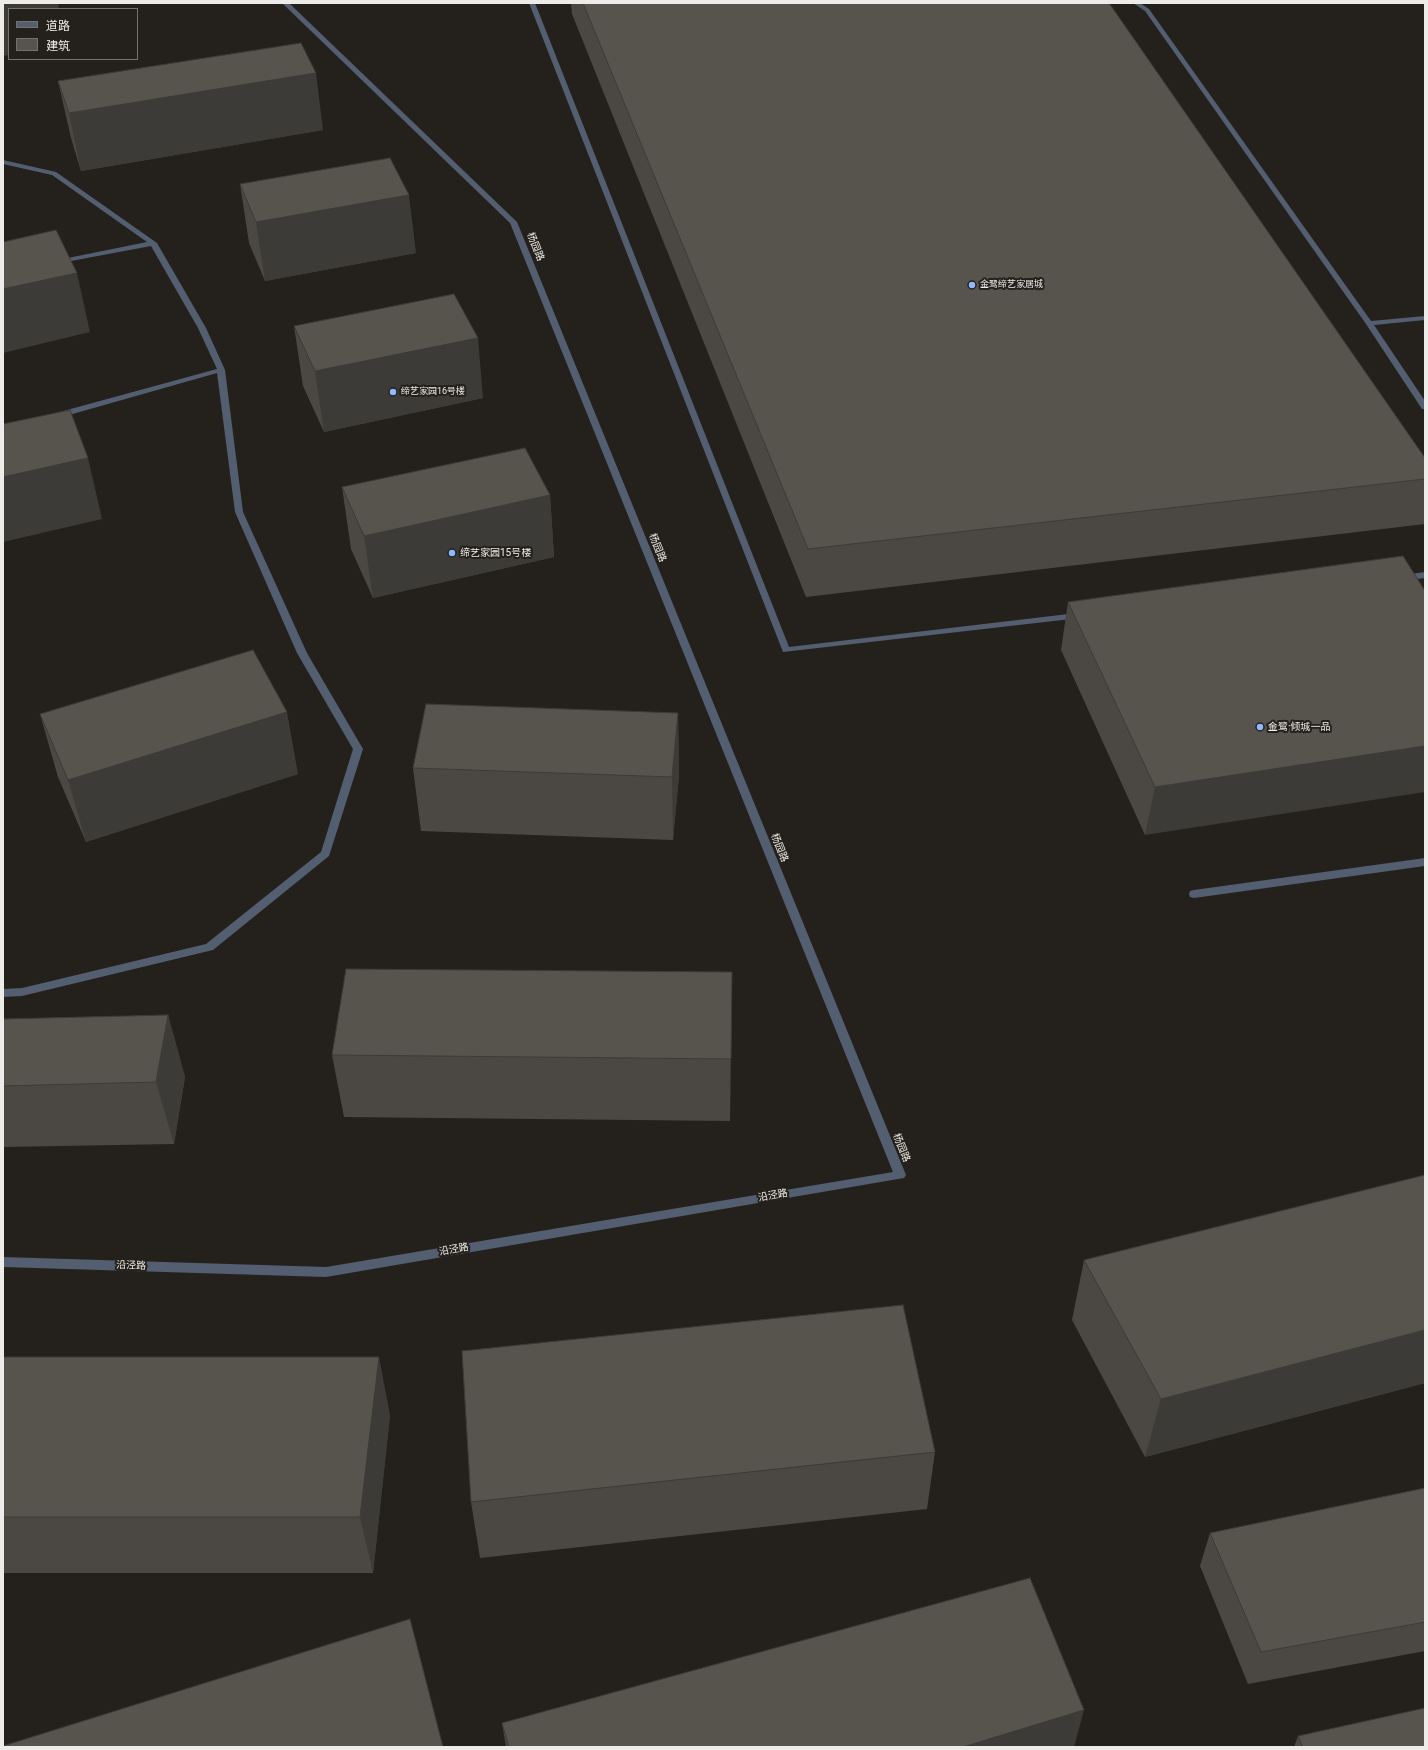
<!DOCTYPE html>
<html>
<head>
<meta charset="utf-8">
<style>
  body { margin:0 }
  #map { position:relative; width:1428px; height:1750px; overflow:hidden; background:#24211c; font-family:Roboto,"Noto Sans SC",sans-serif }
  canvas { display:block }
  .frame { position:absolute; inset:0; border:4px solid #eeece8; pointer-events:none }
  .legend { position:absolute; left:8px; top:8px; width:130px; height:52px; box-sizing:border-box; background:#24211c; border:1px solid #75726e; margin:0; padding:5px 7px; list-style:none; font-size:12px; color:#eeece8 }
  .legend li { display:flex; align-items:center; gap:8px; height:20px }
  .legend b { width:20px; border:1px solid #75726e }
</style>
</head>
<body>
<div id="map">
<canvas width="1428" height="1750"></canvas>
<div class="frame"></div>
<ul class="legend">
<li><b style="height:5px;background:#535e70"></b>道路</li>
<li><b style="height:11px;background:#57544e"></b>建筑</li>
</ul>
</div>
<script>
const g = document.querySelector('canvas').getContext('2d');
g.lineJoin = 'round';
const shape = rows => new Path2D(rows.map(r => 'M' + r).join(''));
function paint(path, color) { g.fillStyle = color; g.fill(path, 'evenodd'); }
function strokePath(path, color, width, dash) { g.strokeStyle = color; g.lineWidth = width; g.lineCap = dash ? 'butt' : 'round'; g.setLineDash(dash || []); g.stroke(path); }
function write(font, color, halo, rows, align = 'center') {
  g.font = font + ' Roboto,"Noto Sans SC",sans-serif'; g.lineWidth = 4; g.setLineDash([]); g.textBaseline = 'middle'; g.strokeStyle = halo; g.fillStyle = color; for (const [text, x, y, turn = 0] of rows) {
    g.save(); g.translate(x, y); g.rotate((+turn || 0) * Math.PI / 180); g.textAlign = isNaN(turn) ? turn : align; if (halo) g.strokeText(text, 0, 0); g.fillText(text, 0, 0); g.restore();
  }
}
paint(shape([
  [529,3,535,3,789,647,1077,613,1080,614,1081,616,1080,618,783,652,529,3],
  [1133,3,1140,3,1149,9,1371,321,1425,316,1425,320,1374,325,1425,401,1425,409,1422,409,1366,324,1145,11,1133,3],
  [1425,572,1425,578,1403,581,1399,578,1403,575,1425,572],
  [1425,858,1425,866,1194,898,1190,897,1189,894,1190,891,1194,890,1425,858]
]), '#535e70');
paint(shape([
  [3,160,56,172,157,243,206,328,225,370,243,512,307,653,363,749,329,856,213,950,22,996,3,997,3,989,22,988,206,944,321,852,353,749,297,653,235,512,217,373,62,417,56,417,55,415,56,413,217,369,198,328,151,246,55,264,54,262,58,260,147,242,52,175,3,164,3,160]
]), '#535e70');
paint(shape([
  [282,3,289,3,517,222,906,1175,904,1178,326,1277,3,1267,3,1257,326,1267,893,1172,510,223,282,3]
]), '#535e70');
paint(shape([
  [571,3,1109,3,1425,458,1425,524,806,597,572,14],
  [58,81,323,130,81,171,71,138],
  [240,184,416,253,265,281,249,243],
  [294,326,483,398,324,432,303,386],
  [342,487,550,495,554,557,373,598,351,549],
  [1403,556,1145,835,1061,650,1068,602],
  [678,713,679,775,673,840,421,831,413,768],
  [40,714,298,774,86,842,58,777],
  [732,972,730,1121,344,1117,332,1055],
  [168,1015,185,1077,174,1144,3,1147,3,1019],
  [1425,1175,1425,1383,1145,1457,1072,1320,1084,1260],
  [3,1357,390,1415,373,1573,3,1573],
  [935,1452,927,1509,480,1558,471,1502],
  [1425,1488,1425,1651,1248,1684,1200,1566,1210,1533],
  [502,1723,1074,1747,506,1747],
  [1298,1736,1425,1747,1294,1747]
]), '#4b4843');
paint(shape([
  [3,3,58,3,59,9,9,9,9,55,3,56],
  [316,73,323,130,81,171,69,113],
  [409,195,416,253,265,281,256,222],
  [77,273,90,332,3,353,3,289],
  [478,338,483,398,324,432,315,371],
  [88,458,102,519,3,542,3,477],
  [550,495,554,557,373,598,364,536],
  [287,712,298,774,86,842,68,780],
  [678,713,679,775,673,840,672,777],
  [1425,746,1425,792,1145,835,1155,787],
  [168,1015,185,1077,174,1144,156,1082],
  [731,1034,730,1121,731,1059],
  [1425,1330,1425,1383,1145,1457,1161,1399],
  [379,1357,390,1415,373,1573,360,1517],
  [1084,1710,1074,1747,963,1747]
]), '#3d3b37');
const building = shape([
  [583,3,1109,3,1425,458,1425,479,808,549,583,3],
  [301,43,316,73,69,113,58,81,301,43],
  [390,158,409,195,256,222,240,184,390,158],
  [56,230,77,273,3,289,3,242,56,230],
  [454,294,478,338,315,371,294,326,454,294],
  [70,410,88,458,3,477,3,424,70,410],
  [525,448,550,495,364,536,342,487,525,448],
  [1403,556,1425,591,1425,746,1155,787,1068,602,1403,556],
  [253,650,287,712,68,780,40,714,253,650],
  [426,704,678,713,672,777,413,768,426,704],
  [346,969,732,972,731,1059,332,1055,346,969],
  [168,1015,156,1082,3,1086,3,1019,168,1015],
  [1425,1175,1425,1330,1161,1399,1084,1260,1425,1175],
  [903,1305,935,1452,471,1502,462,1351,903,1305],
  [3,1357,379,1357,360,1517,3,1517,3,1357],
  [1425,1488,1425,1622,1261,1652,1210,1533,1425,1488],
  [1030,1578,1084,1710,963,1747,509,1747,502,1723,1030,1578],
  [410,1619,443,1747,3,1747,3,1746,410,1619],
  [1425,1708,1425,1747,1303,1747,1298,1736,1425,1708]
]);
paint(building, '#57544e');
strokePath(building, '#3d3b37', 1);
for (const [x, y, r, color] of [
  [972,285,4,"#90b8fd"],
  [393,392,4,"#90b8fd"],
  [452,553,4,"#90b8fd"],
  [1260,727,4,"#90b8fd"]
]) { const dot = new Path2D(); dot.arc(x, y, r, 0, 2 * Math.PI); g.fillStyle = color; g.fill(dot); strokePath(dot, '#24211c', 1.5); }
write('9px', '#eeece8', '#24211c', [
  ["金鹭缔艺家居城",980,285],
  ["缔艺家园16号楼",401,392]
], 'left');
write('10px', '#eeece8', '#24211c', [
  ["杨园路",535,247,68],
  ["杨园路",657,548,68],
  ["杨园路",779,848,68],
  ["杨园路",901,1148,68],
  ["沿泾路",773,1196,-10],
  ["沿泾路",454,1250,-10],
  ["沿泾路",131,1266,2]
]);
write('10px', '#eeece8', '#24211c', [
  ["缔艺家园15号楼",460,553],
  ["金鹭·倾城一品",1268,727]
], 'left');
</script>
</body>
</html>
